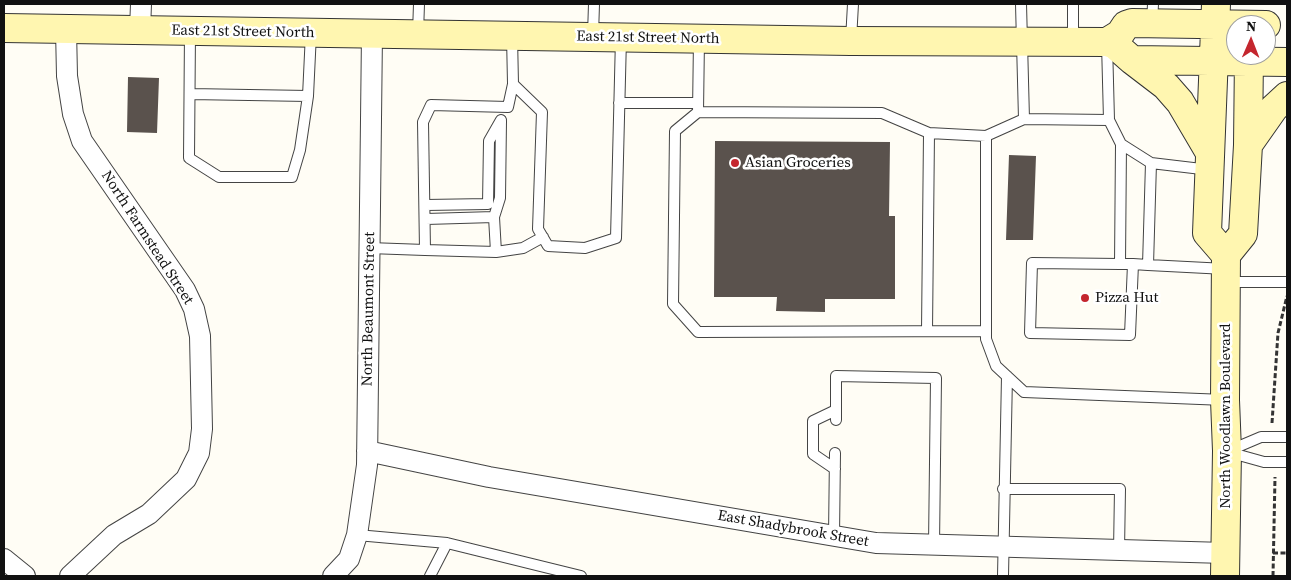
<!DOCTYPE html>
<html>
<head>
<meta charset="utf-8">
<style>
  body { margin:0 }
  #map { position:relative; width:1291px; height:580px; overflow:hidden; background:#fffdf5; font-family:"Source Serif 4",serif }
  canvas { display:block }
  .frame { position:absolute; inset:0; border:5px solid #111; pointer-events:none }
  .north { position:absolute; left:1226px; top:15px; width:50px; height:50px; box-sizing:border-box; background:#fff; border:1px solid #a0a0a0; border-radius:50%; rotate:1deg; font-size:14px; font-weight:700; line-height:20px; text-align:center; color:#111 }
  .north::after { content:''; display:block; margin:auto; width:18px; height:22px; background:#c4262e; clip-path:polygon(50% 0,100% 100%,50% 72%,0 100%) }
</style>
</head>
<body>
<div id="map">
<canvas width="1291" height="580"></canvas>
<div class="frame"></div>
<div class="north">N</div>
</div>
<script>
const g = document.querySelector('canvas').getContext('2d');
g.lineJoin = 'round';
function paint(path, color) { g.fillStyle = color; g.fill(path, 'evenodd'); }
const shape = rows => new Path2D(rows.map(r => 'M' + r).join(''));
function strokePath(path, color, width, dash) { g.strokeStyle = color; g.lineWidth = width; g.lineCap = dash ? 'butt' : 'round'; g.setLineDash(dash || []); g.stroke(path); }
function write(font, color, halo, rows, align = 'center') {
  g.font = font + ' "Source Serif 4",serif'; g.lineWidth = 5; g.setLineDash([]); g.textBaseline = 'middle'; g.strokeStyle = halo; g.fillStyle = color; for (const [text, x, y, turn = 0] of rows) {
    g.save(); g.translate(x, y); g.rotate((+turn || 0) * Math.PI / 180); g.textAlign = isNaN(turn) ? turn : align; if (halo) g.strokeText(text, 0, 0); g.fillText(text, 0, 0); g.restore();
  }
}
paint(shape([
  [128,77,159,78,157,133,127,132],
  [715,141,890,142,889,216,895,216,895,299,825,299,825,312,776,311,777,297,714,297],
  [1009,155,1036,156,1033,240,1006,240]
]), '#5a524d');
const service = shape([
  [1021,4,1024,119,1109,120],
  [1073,4,1073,40],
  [1152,23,1153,4],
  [190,32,189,158,219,177,292,177,300,150,308,96,311,33],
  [418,33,419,4],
  [593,35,594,4],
  [699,39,698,112,882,113,929,133,986,136,1024,119],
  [851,40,853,4],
  [1107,43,1109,120,1121,144,1151,163,1210,170],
  [513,84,542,112,538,229,548,246,585,248,616,238,621,38],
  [190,94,308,96],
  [619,103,698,103],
  [698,112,675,131,673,304,698,332,986,331],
  [986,136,986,339,996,366,1024,392,1225,400],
  [1151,163,1148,265,1226,269],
  [426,205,488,204,489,141,501,120],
  [426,219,494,217],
  [369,248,425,250,423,122,431,105,508,107,513,84,512,36],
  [425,250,496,252,523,248,543,237],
  [496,252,494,217,500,198,501,121],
  [1120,264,1121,144],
  [1133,264,1130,335,1030,333,1032,263,1120,264,1133,264,1148,265],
  [1227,282,1287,282],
  [927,331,929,133],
  [836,420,836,376,936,378,934,545],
  [1228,451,1261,437,1287,437],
  [1228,452,1264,462,1287,462],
  [835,469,813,454,813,421,836,410],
  [1003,489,1120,489,1119,551],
  [357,535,447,543],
  [834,536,835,453],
  [430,576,447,543,581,576],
  [1003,576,1007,376]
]);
const minor = shape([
  [66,29,67,76,73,114,82,141,185,290,194,309,200,336,202,429,199,453,186,479,149,514,114,535,70,576],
  [140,30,141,4],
  [367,451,489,477,876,543,1225,553],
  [4,559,25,576],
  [333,576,349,559,357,535,367,465,372,33]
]);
const secondary = shape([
  [1216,4,1207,233,1226,255,1225,400,1227,451,1225,576],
  [4,28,851,41,1107,42,1115,45,1132,60,1287,62],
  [1107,42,1120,34,1126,25,1132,23,1266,25],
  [1132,60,1166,86,1180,102,1210,153],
  [1248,145,1274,108,1287,96],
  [1226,255,1243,234,1248,145,1249,55]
]);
strokePath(service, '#444', 12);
strokePath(minor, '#444', 22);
strokePath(secondary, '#333', 30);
strokePath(shape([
  [1272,423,1278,333,1287,296],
  [1273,553,1287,553],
  [1273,576,1275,477]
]), '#333', 3, [5, 2.5]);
strokePath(service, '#fff', 10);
strokePath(minor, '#fff', 20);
strokePath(secondary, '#fff6b0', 28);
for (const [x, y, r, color] of [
  [735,163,5,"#c4262e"],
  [1085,298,5,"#c4262e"]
]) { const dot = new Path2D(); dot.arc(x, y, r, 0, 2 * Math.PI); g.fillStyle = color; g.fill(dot); strokePath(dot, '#fff', 2); }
write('15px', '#111', '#fff', [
  ["East 21st Street North",243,32,1],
  ["East 21st Street North",648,38,1],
  ["North Farmstead Street",147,238,57],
  ["North Beaumont Street",369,309,-89],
  ["North Woodlawn Boulevard",1226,416,-90],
  ["East Shadybrook Street",793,529,10]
]);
write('15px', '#111', '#fff', [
  ["Asian Groceries",745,163],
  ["Pizza Hut",1095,298]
], 'left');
</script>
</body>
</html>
